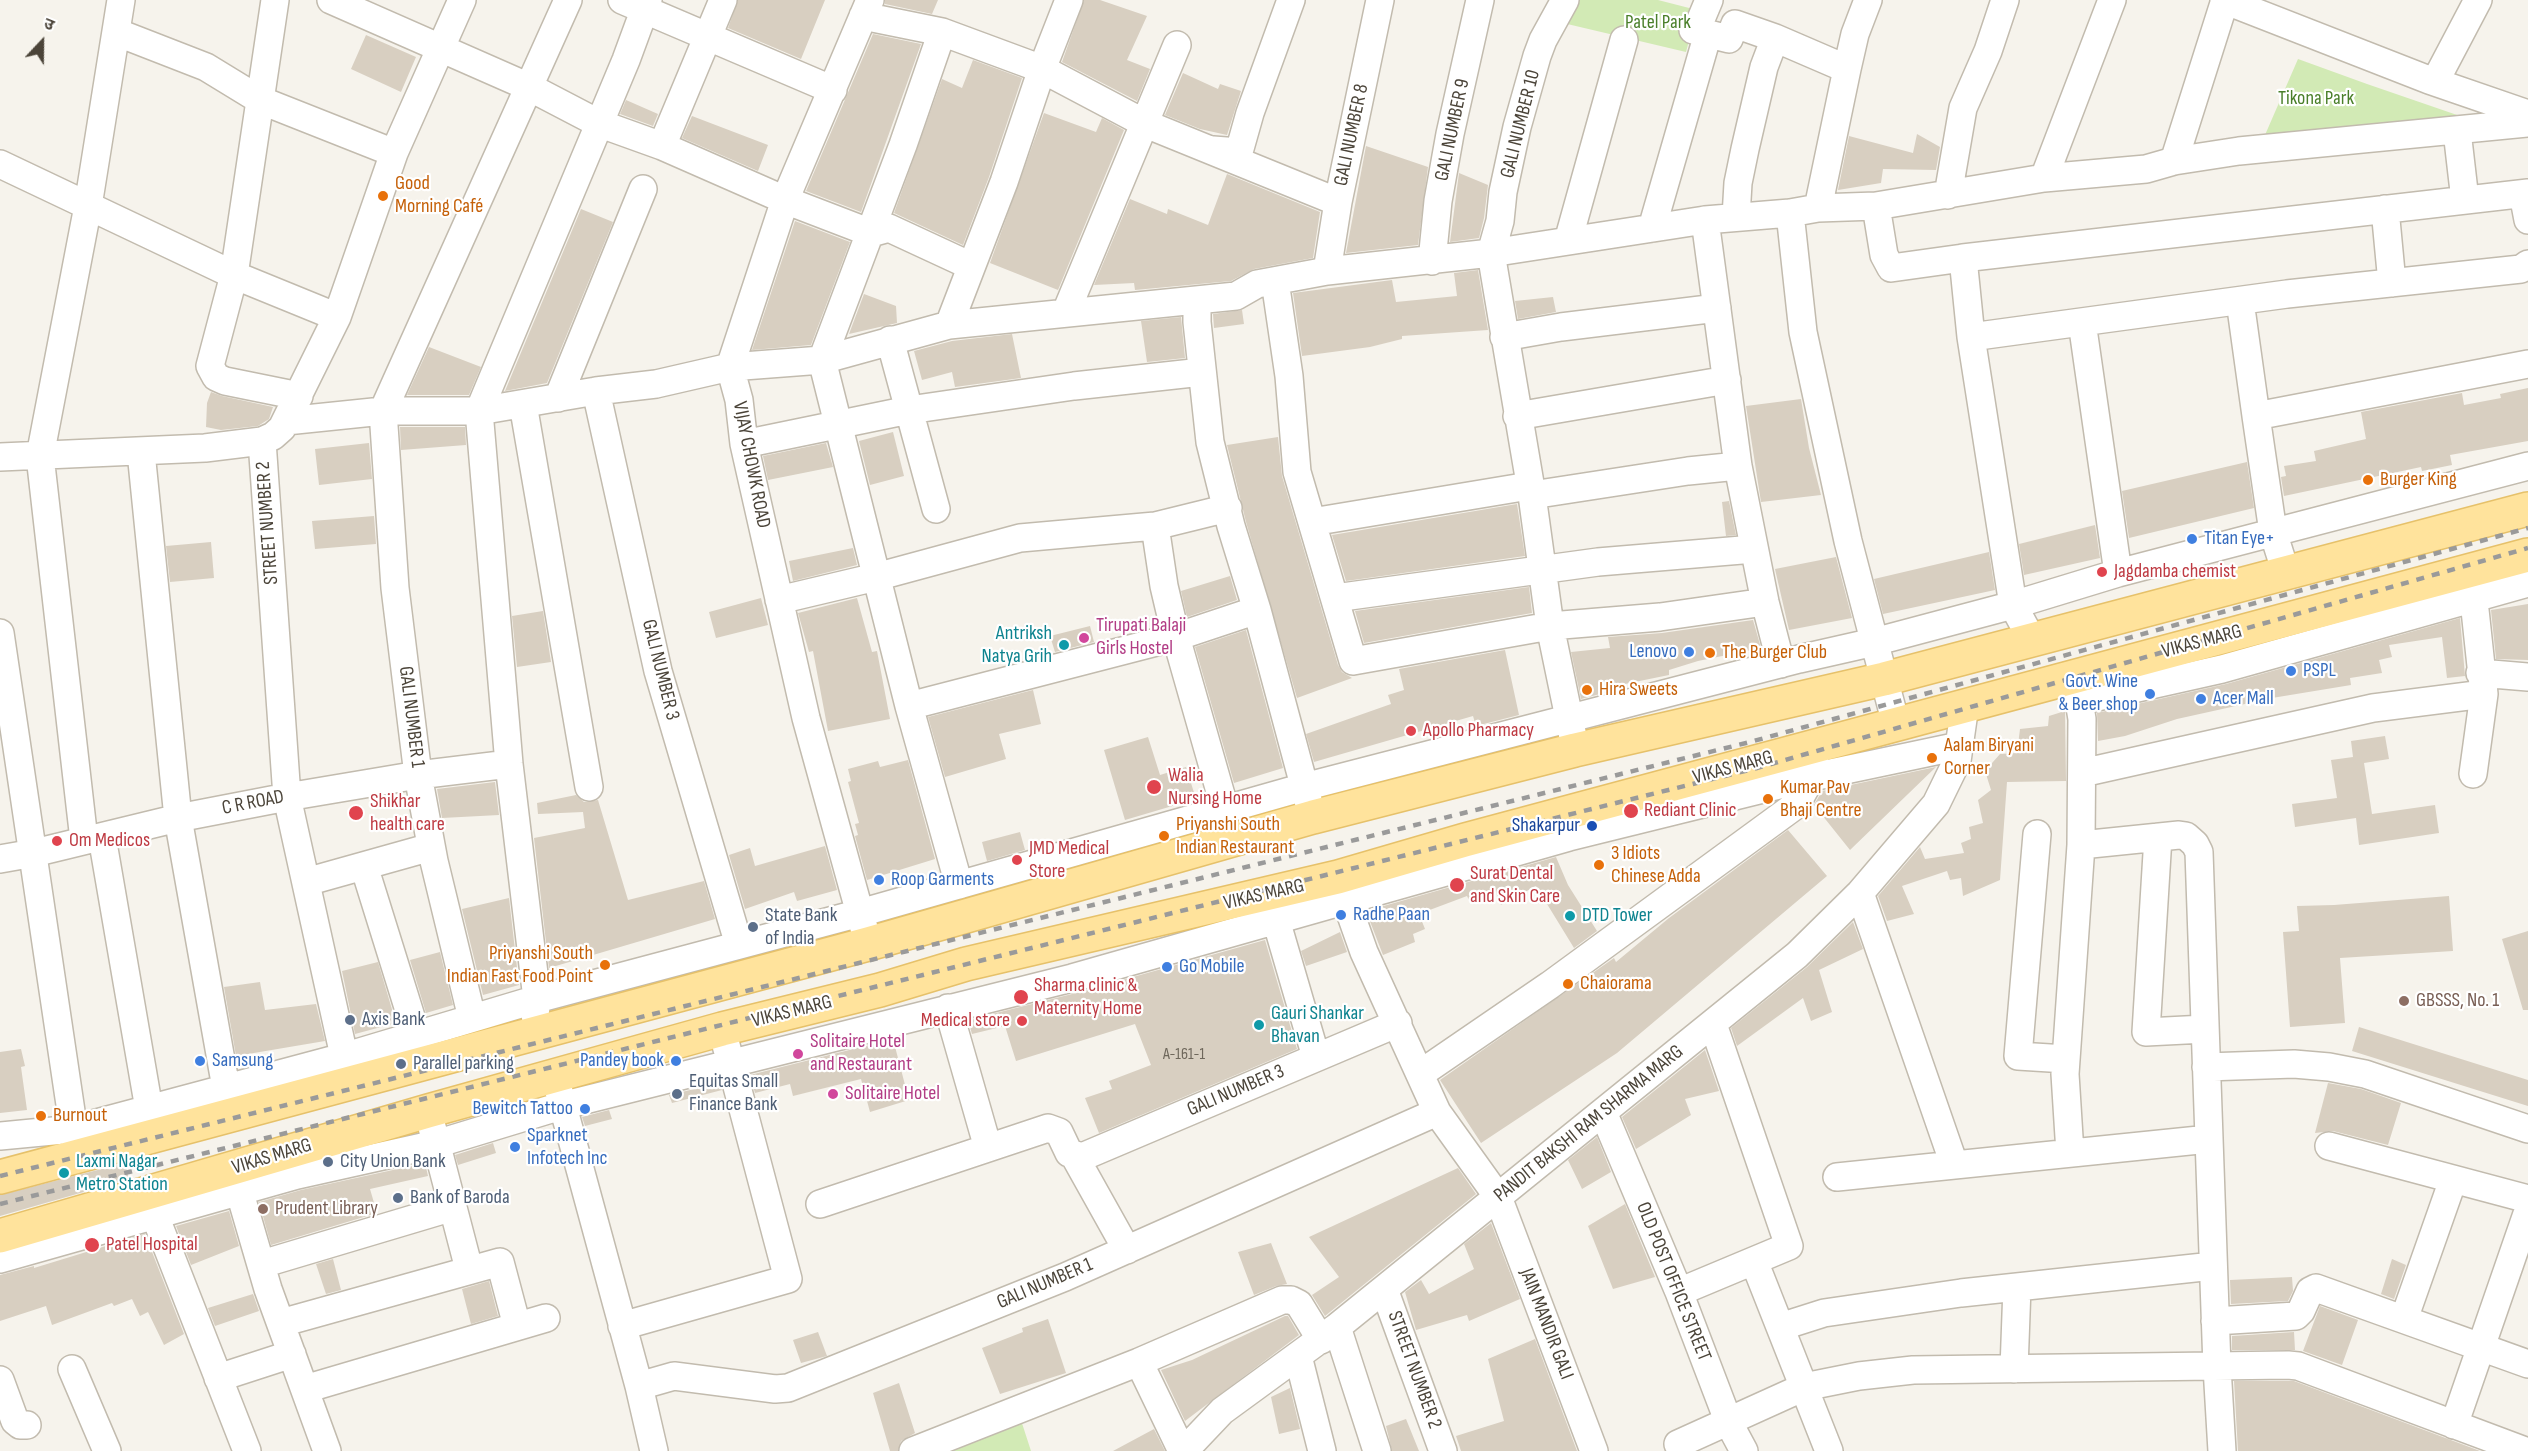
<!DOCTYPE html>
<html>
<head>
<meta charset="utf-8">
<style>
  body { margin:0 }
  #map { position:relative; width:2528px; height:1451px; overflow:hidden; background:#f6f3ec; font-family:"Sofia Sans Condensed","Noto Sans Devanagari",sans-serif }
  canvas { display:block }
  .north { position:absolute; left:12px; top:12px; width:60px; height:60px; -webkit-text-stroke:4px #fff; paint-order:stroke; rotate:22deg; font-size:16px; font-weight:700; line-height:24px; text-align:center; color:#4b4439 }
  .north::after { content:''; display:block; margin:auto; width:21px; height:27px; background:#4b4439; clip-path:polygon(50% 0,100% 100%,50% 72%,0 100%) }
</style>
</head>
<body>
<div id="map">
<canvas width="2528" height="1451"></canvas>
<div class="north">उ</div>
</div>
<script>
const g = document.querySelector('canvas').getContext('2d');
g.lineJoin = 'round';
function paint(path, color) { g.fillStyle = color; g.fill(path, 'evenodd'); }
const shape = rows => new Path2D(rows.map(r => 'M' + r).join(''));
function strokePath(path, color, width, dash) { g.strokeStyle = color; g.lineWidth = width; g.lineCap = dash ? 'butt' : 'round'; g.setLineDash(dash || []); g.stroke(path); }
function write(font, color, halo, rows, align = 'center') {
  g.font = font + ' "Sofia Sans Condensed",sans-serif'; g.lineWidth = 4.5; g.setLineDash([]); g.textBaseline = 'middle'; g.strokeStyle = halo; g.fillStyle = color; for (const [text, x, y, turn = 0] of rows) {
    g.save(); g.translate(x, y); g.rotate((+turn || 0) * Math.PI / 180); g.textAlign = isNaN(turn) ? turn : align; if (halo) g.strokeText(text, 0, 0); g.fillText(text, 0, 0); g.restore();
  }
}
paint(shape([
  [1567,0,1658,0,1697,10,1686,52,1563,23],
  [2298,59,2367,84,2460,116,2265,135],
  [1019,1414,1031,1451,940,1451]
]), '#d2eab5');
paint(shape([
  [738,0,825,0,801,59,728,28],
  [885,0,938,0,932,14,885,4],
  [1084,0,1100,0,1147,16,1127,60,1150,69,1137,101,1062,62],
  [873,34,921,44,861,212,806,191],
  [366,35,416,57,401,92,351,69],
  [973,60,1022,78,989,177,963,245,894,213,942,79,962,88],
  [1183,73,1218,89,1220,84,1241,91,1227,135,1200,129,1165,115],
  [626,100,658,114,653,126,620,114],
  [1044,113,1096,132,1102,118,1124,130,1058,290,990,263],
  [692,116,768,145,758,171,682,138],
  [1917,134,1940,147,1936,170,1883,169,1881,183,1838,190,1849,136,1913,153],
  [1366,146,1428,167,1418,245,1346,253],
  [1459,173,1488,185,1484,218,1479,238,1450,242],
  [1227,174,1320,212,1313,258,1254,269,1231,281,1135,290,1134,283,1094,285,1130,199,1167,214,1168,209,1208,225],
  [581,209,613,222,547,383,505,391],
  [795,221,850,242,811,345,752,350],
  [1478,270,1488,330,1402,336,1402,339,1370,347,1302,356,1293,293,1392,280,1396,302,1457,296,1454,273],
  [864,294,896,306,897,323,849,334],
  [1553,297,1556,312,1518,319,1515,301],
  [1242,310,1244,324,1214,328,1213,314],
  [1181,317,1185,358,1147,362,1141,321],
  [1012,334,1021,378,955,387,952,372,922,380,914,351,952,341],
  [429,347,481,367,469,395,407,395],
  [2528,388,2528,441,2450,455,2452,465,2422,471,2421,467,2284,496,2281,477,2286,476,2284,466,2316,461,2314,451,2366,439,2361,412,2462,393,2464,405,2501,398,2500,394],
  [211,392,222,396,273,407,269,419,258,426,221,430,206,427,207,403],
  [1801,399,1809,448,1821,495,1761,502,1746,406],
  [400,427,465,427,466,445,401,450],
  [893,432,904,476,870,485,859,441],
  [1278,437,1282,476,1338,665,1342,672,1352,678,1297,698,1246,522,1227,445],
  [369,443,372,479,319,485,315,449],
  [826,443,833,467,768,480,763,456],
  [2247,462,2254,508,2129,538,2122,491],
  [1729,501,1736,535,1726,536,1722,502],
  [1517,504,1525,556,1346,581,1332,535],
  [374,516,376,544,315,549,312,521],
  [2095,525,2100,558,2024,575,2019,544],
  [211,542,214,578,170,582,166,546],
  [853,548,857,565,793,581,789,561],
  [1989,552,1995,590,1883,614,1874,579],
  [1836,557,1852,618,1789,630,1775,569],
  [1230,576,1237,600,1187,617,1181,591],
  [1529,587,1532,613,1364,643,1355,611],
  [761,598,768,625,716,638,709,612],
  [857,598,872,652,877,651,890,719,828,731,813,651,809,652,798,613],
  [2528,604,2528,660,2496,659,2491,610],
  [543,611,551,662,517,667,512,616],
  [2460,618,2465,676,2447,678,2442,637,2389,645,2392,657,2379,660,2382,673,2350,678,2351,685,2272,698,2177,719,2125,736,2098,741,2097,713,2226,684],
  [1753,620,1761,648,1698,661,1669,670,1669,675,1615,686,1615,690,1581,699,1571,652,1610,648,1608,637,1662,633],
  [1090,626,1094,642,1055,652,1050,636],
  [1246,630,1283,768,1234,783,1195,647],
  [1505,650,1519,715,1476,726,1473,716,1314,762,1306,734,1391,704,1388,695,1404,690,1399,669],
  [1033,690,1041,724,999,734,1006,759,945,777,928,717],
  [2065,711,2066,781,2007,782,2000,880,1963,896,1961,878,1950,880,1947,871,1902,886,1914,914,1887,921,1878,896,1920,847,1925,859,1964,853,1961,843,1971,839,1969,827,1983,823,1978,800,1991,790,1985,771,2000,754,2017,753,2020,729,2048,726,2049,716],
  [2385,736,2389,759,2364,763,2372,814,2435,805,2439,833,2359,845,2356,818,2295,827,2292,804,2337,798,2331,760,2353,757,2351,741],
  [1148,737,1160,775,1186,767,1196,799,1125,820,1104,750],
  [908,760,935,859,867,880,855,836,858,835,855,824,859,823,848,782,851,781,848,769,878,761,880,767],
  [1936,767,1850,850,1814,805,1822,791],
  [495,782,499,815,442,818,437,789],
  [576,795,584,802,598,800,628,900,704,881,715,919,549,968,534,838,585,828,583,812,538,814,537,803],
  [1788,830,1827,876,1617,1053,1481,1143,1440,1080,1614,958,1616,962,1669,918],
  [1020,832,1025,850,987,861,982,842],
  [825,846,837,890,797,901,794,892,745,909,729,855,750,848,755,866],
  [1556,857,1568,885,1597,931,1574,948,1536,886,1501,905,1495,890,1470,902,1467,896,1419,914,1425,929,1413,934,1415,942,1383,955,1366,911],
  [2449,896,2453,951,2340,958,2345,1023,2290,1027,2283,932,2299,931,2297,906,2334,905],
  [509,898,519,985,483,995,462,909],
  [1853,922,1863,949,1819,970,1832,1012,1811,1021,1803,998,1737,1046,1731,1028,1807,967],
  [2528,931,2528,1010,2523,1010,2502,939],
  [1340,932,1347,952,1306,966,1301,951],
  [1265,940,1297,1049,1099,1133,1085,1098,1112,1089,1109,1081,1151,1065,1135,1024,1016,1061,1005,1026,972,1034,968,1020,1076,993],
  [440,952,453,1005,426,1013,410,960],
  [378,962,396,1023,355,1034,342,971],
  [260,982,265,1010,316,1004,325,1041,236,1056,224,987],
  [2359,1027,2528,1080,2528,1106,2352,1051],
  [893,1039,909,1100,870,1112,861,1079,793,1096,790,1084,755,1093,750,1075],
  [21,1049,25,1066,21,1067,27,1110,0,1113,0,1052],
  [1705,1050,1719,1091,1685,1099,1691,1115,1636,1149,1622,1117],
  [720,1083,722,1090,672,1103,669,1095],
  [2328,1083,2361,1089,2401,1103,2388,1145,2333,1131,2315,1133],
  [609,1110,612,1119,585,1126,582,1117],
  [1597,1137,1611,1172,1582,1189,1568,1160],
  [493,1143,496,1153,458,1165,455,1155],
  [125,1163,129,1179,0,1216,0,1195],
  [425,1163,428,1176,370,1189,377,1213,271,1245,259,1202,301,1190],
  [1458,1168,1476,1194,1325,1316,1312,1295,1339,1277,1309,1237],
  [1625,1204,1655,1277,1613,1289,1588,1226],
  [229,1211,239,1246,191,1265,176,1226],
  [1491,1223,1520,1299,1469,1321,1467,1315,1416,1330,1405,1292,1421,1280,1429,1294,1474,1269,1464,1244],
  [145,1234,184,1334,164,1345,148,1312,140,1316,132,1299,114,1306,112,1303,52,1325,46,1306,0,1321,0,1275,34,1266,34,1268],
  [1271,1243,1287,1284,1276,1286,1254,1295,1238,1252],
  [333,1259,341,1290,326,1294,316,1264],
  [2392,1259,2406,1265,2394,1299,2381,1294],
  [2292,1277,2293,1291,2288,1301,2231,1304,2230,1280],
  [489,1281,498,1316,471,1324,462,1289],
  [253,1294,259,1311,215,1326,208,1308],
  [2320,1306,2358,1320,2342,1365,2303,1351],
  [1285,1316,1288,1316,1299,1335,1185,1421,1161,1370,1192,1360],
  [1048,1319,1066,1373,1000,1394,982,1348,1023,1332,1022,1328],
  [818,1332,827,1356,801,1363,793,1340],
  [2294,1332,2295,1350,2232,1350,2232,1336],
  [1535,1339,1577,1451,1461,1451,1456,1436,1504,1421,1488,1359],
  [2234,1381,2294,1381,2480,1451,2238,1451],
  [899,1383,915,1433,901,1441,898,1451,890,1451,873,1393],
  [1290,1388,1300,1429,1279,1434,1271,1397],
  [1406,1419,1419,1451,1392,1451,1386,1426],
  [1154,1429,1165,1451,1113,1451]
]), '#d8cfc1');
const minor = shape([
  [275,0,234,275,210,366,216,377,225,381,299,396],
  [331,0,529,87,598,123,662,146,785,200,871,233,889,228,971,266],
  [622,0,833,90],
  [1565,0,1543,40,1537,56,1517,127,1503,192,1500,221,1491,253,1532,495,1550,626,1573,737],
  [1709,0,1699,24,1693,30,1729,39,1735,24,1775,38,1847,69,1818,208],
  [2224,0,2429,80,2438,76,2478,0],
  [863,16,942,32,1042,69,1146,124,1338,202],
  [116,32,206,67,260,100,394,153],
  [1847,69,1855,34,1868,0],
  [2429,80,2528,114],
  [2457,131,2465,200],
  [662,146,723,0],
  [1213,150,1239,152,1250,113,1291,0],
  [2174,161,2225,0],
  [0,164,234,275,337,317],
  [2044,178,2112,0],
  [2523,194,2528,220],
  [1948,195,1963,108,1988,51,2005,0],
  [1876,206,1884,255,1891,268,1963,258],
  [2385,209,2392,283],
  [1790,213,1803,332,1848,541,1896,724],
  [1736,217,1738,183,1745,149,1764,67,1775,38],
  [1705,220,1738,466,1765,602,1781,664],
  [1652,228,1705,44],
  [1568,241,1624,40],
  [1432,261,1438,201,1450,134,1480,0],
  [1327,271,1338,202,1380,0],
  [1275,281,1289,376,1297,472,1353,661,1550,626,1660,617,1765,602],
  [1197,301,1197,322,1210,442,1231,526,1257,610,1309,804],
  [2240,301,2256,416],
  [1066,312,1177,45],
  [2082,322,2118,573],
  [949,325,1004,182,1042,69,1069,0],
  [1504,337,1561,327,1717,308],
  [1971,337,2287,294,2521,269,2528,264],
  [890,340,936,509],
  [596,391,658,671,739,945],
  [558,398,643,189],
  [523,404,589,787],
  [1517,416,1727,380],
  [286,421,383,411,479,411,596,391,656,384,730,367,822,360,949,325,1236,296,1257,284,1327,271,1491,253,1705,220,1790,213,1818,208,1876,206,2044,178,2146,169,2174,161,2239,151,2528,123],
  [262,441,287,797,348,1074],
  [744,444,909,410,1074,386,1202,372],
  [141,452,178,818,226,1088],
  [0,457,205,448,262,441,273,436,282,428,337,317,394,153,462,0],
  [1532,495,1688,471,1738,466],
  [1312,522,1529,486],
  [1155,526,1164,586,1176,637,1225,809],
  [2286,573,2273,532,2256,416,2528,364],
  [2472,582,2484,694,2473,774],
  [1335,598,1598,562,1754,549],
  [779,600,876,577,1020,538,1155,526,1228,508],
  [0,633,76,1145],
  [2032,640,2013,605,1971,337,1963,258,2528,193],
  [2480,673,2528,677],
  [2079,701,2222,669,2528,583],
  [909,706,822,360,903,145,942,32],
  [2082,773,2373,708,2484,694],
  [2037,834,2018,1056,2066,1059],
  [102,837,149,1109],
  [2158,837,2146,1032,2205,1029],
  [84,840,40,456,88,206,121,0],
  [2081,845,2179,835,2186,836,2195,844,2199,852,2217,1367,2222,1451],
  [0,859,34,853,178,818,287,797,418,775,509,764],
  [364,866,417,1036],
  [306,882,431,847],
  [1340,884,1364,952,1437,1112,1498,1197,1594,1451],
  [959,885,909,706,1176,637,1257,610],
  [1860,893,1954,1164],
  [1276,920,1316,1057],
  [864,928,806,718,744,444,739,400,730,367,785,200,870,0],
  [948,1008,988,1148],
  [535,1015,537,999,509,764,479,411,626,60,648,0],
  [472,1018,434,861,418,775,395,588,383,411,568,0],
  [2206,1067,2294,1064,2329,1067,2365,1074,2528,1129],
  [1420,1074,1550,985,1796,805,1817,767],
  [558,1088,639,1386,654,1451],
  [1603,1112,1679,1292,1729,1423,1744,1451],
  [432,1127,469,1269],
  [0,1136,74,1129,343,1057,537,999,860,913,1304,787,1799,659,1874,642,2013,605,2118,573,2528,466],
  [2329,1146,2528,1199],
  [2070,1153,2065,1074,2081,845,2082,719,2079,701,2080,674],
  [1075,1157,1127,1250],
  [235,1176,268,1289,327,1451],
  [1837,1177,2209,1139],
  [148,1198,247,1451],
  [820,1204,1048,1128,1059,1132,1069,1153,1082,1157,1398,1023],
  [0,1259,297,1175,436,1144,561,1106,1072,978,1569,837,1812,777,1959,746],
  [1754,1261,1829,1451],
  [262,1264,453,1207],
  [1384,1289,1443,1451],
  [1679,1292,1789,1246,1713,1024],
  [2404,1319,2453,1180],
  [2215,1321,2296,1316,2301,1311,2310,1291,2316,1288,2528,1364],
  [281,1323,500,1262,517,1326],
  [622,1326,788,1279,726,1045],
  [1337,1327,1377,1451],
  [1780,1327,1824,1313,1961,1293,2213,1266],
  [1298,1356,1322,1451],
  [1139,1362,1182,1451],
  [72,1369,107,1451],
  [2014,1369,2017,1287],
  [218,1378,292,1354],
  [0,1380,15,1421,20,1425,27,1425],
  [639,1386,674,1376,775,1389,788,1388,1065,1277,1437,1112],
  [305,1389,546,1318],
  [2454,1425,2528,1211],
  [1678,1444,1804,1387,1859,1376,1913,1370,2288,1365,2298,1366,2525,1451],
  [913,1451,1139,1362,1282,1300,1291,1300,1299,1304,1321,1340],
  [1184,1451,1222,1411,1337,1327,1797,955,1860,893,1936,804,1957,761,1965,705]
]);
const primary = shape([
  [0,1177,868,944,1313,817,1575,750,1884,679,2528,509],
  [0,1236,428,1111,722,1029,880,990,966,964,1338,877,1465,840,2528,555]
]);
strokePath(minor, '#c2bbae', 30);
strokePath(primary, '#e6c16a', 36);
strokePath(minor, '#fff', 27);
strokePath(primary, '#ffe39c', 33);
strokePath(shape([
  [0,1176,1750,742,2528,528],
  [0,1204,1757,768,2528,548]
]), '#9a9a9a', 4.5, [8, 8]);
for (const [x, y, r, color] of [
  [383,196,6,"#e8710a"],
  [2368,480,6,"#e8710a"],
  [2192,539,6,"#3f7fe0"],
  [2102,572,6,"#e0444e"],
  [1084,638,6,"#d1479c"],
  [1064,645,6,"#0f9aa8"],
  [1689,652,6,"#3f7fe0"],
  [1710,653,6,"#e8710a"],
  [2291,671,6,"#3f7fe0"],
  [1587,690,6,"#e8710a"],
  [2150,694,6,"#3f7fe0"],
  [2201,699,6,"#3f7fe0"],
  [1411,731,6,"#e0444e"],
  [1932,758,6,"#e8710a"],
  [1154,787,8,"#e0444e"],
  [1768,799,6,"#e8710a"],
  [1631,811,8,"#e0444e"],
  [356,813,8,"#e0444e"],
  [1592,826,6,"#1a4fb4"],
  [1164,836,6,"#e8710a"],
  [57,841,6,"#e0444e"],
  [1017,860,6,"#e0444e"],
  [1599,865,6,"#e8710a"],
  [879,880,6,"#3f7fe0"],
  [1457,885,8,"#e0444e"],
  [1341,915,6,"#3f7fe0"],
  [1570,916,6,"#0f9aa8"],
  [753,927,6,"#5c6f8a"],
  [605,965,6,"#e8710a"],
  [1167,967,6,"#3f7fe0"],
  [1568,984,6,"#e8710a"],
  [1021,997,8,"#e0444e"],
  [2404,1001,6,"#8d6e63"],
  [350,1020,6,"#5c6f8a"],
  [1022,1021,6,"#e0444e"],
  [1259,1025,6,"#0f9aa8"],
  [798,1054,6,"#d1479c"],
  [200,1061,6,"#3f7fe0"],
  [676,1061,6,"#3f7fe0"],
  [401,1064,6,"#5c6f8a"],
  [677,1094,6,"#5c6f8a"],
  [833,1094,6,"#d1479c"],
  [585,1109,6,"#3f7fe0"],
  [41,1116,6,"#e8710a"],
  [515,1147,6,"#3f7fe0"],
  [328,1162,6,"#5c6f8a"],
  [64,1173,6,"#0f9aa8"],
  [398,1198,6,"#5c6f8a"],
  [263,1209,6,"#8d6e63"],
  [92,1245,8,"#e0444e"]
]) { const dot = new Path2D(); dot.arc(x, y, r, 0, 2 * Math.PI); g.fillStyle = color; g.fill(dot); strokePath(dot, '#fff', 2); }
write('16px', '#6e675b', null, [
  ["A-161-1",1184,1055]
]);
write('20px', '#4a7f2a', '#fff', [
  ["Patel Park",1658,23],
  ["Tikona Park",2316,99]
]);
write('20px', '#4b4439', '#fff', [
  ["GALI NUMBER 10",1521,124,-76],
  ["GALI NUMBER 9",1453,130,-78],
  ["GALI NUMBER 8",1352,135,-78],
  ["VIJAY CHOWK ROAD",751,465,79],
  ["STREET NUMBER 2",268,523,-94],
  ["VIKAS MARG",2202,642,-15],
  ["GALI NUMBER 3",660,670,76],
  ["GALI NUMBER 1",411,717,83],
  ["VIKAS MARG",1733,768,-15],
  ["C R ROAD",253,803,-11],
  ["VIKAS MARG",1264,895,-13],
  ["VIKAS MARG",792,1012,-14],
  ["GALI NUMBER 3",1236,1091,-23],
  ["PANDIT BAKSHI RAM SHARMA MARG",1589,1124,-39],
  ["VIKAS MARG",272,1157,-17],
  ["OLD POST OFFICE STREET",1673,1282,68],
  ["GALI NUMBER 1",1045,1284,-23],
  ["JAIN MANDIR GALI",1546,1324,69],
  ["STREET NUMBER 2",1414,1370,70]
]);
write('20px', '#c56008', '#fff', [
  ["Good",395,184],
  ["Morning Café",395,207],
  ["Burger King",2380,480],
  ["The Burger Club",1722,653],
  ["Hira Sweets",1599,690],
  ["Aalam Biryani",1944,746],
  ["Corner",1944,769],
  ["Kumar Pav",1780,788],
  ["Bhaji Centre",1780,811],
  ["Priyanshi South",1176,825],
  ["Indian Restaurant",1176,848],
  ["3 Idiots",1611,854],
  ["Chinese Adda",1611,877],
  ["Priyanshi South",593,954,"right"],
  ["Indian Fast Food Point",593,977,"right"],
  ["Chaiorama",1580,984],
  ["Burnout",53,1116]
], 'left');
write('20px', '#366cbe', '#fff', [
  ["Titan Eye+",2204,539],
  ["Lenovo",1677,652,"right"],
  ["PSPL",2303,671],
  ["Govt. Wine",2138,682,"right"],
  ["& Beer shop",2138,705,"right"],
  ["Acer Mall",2213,699],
  ["Roop Garments",891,880],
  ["Radhe Paan",1353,915],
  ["Go Mobile",1179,967],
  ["Samsung",212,1061],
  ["Pandey book",664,1061,"right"],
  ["Bewitch Tattoo",573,1109,"right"],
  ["Sparknet",527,1136],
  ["Infotech Inc",527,1159]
], 'left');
write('20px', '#be3a42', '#fff', [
  ["Jagdamba chemist",2114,572],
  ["Apollo Pharmacy",1423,731],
  ["Walia",1168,776],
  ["Nursing Home",1168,799],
  ["Shikhar",370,802],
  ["health care",370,825],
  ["Rediant Clinic",1644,811],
  ["Om Medicos",69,841],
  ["JMD Medical",1029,849],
  ["Store",1029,872],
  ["Surat Dental",1470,874],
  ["and Skin Care",1470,897],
  ["Sharma clinic &",1034,986],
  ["Maternity Home",1034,1009],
  ["Medical store",1010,1021,"right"],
  ["Patel Hospital",106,1245]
], 'left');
write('20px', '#b23c85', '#fff', [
  ["Tirupati Balaji",1096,626],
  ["Girls Hostel",1096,649],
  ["Solitaire Hotel",810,1042],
  ["and Restaurant",810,1065],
  ["Solitaire Hotel",845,1094]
], 'left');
write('20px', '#0d838f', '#fff', [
  ["Antriksh",1052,634,"right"],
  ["Natya Grih",1052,657,"right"],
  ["DTD Tower",1582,916],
  ["Gauri Shankar",1271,1014],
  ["Bhavan",1271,1037],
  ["Laxmi Nagar",76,1162],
  ["Metro Station",76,1185]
], 'left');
write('20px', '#164399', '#fff', [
  ["Shakarpur",1580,826]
], 'right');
write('20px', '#4e5e75', '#fff', [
  ["State Bank",765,916],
  ["of India",765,939],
  ["Axis Bank",362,1020],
  ["Parallel parking",413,1064],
  ["Equitas Small",689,1082],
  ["Finance Bank",689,1105],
  ["City Union Bank",340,1162],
  ["Bank of Baroda",410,1198]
], 'left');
write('20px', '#785e54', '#fff', [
  ["GBSSS, No. 1",2416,1001],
  ["Prudent Library",275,1209]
], 'left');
</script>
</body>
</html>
